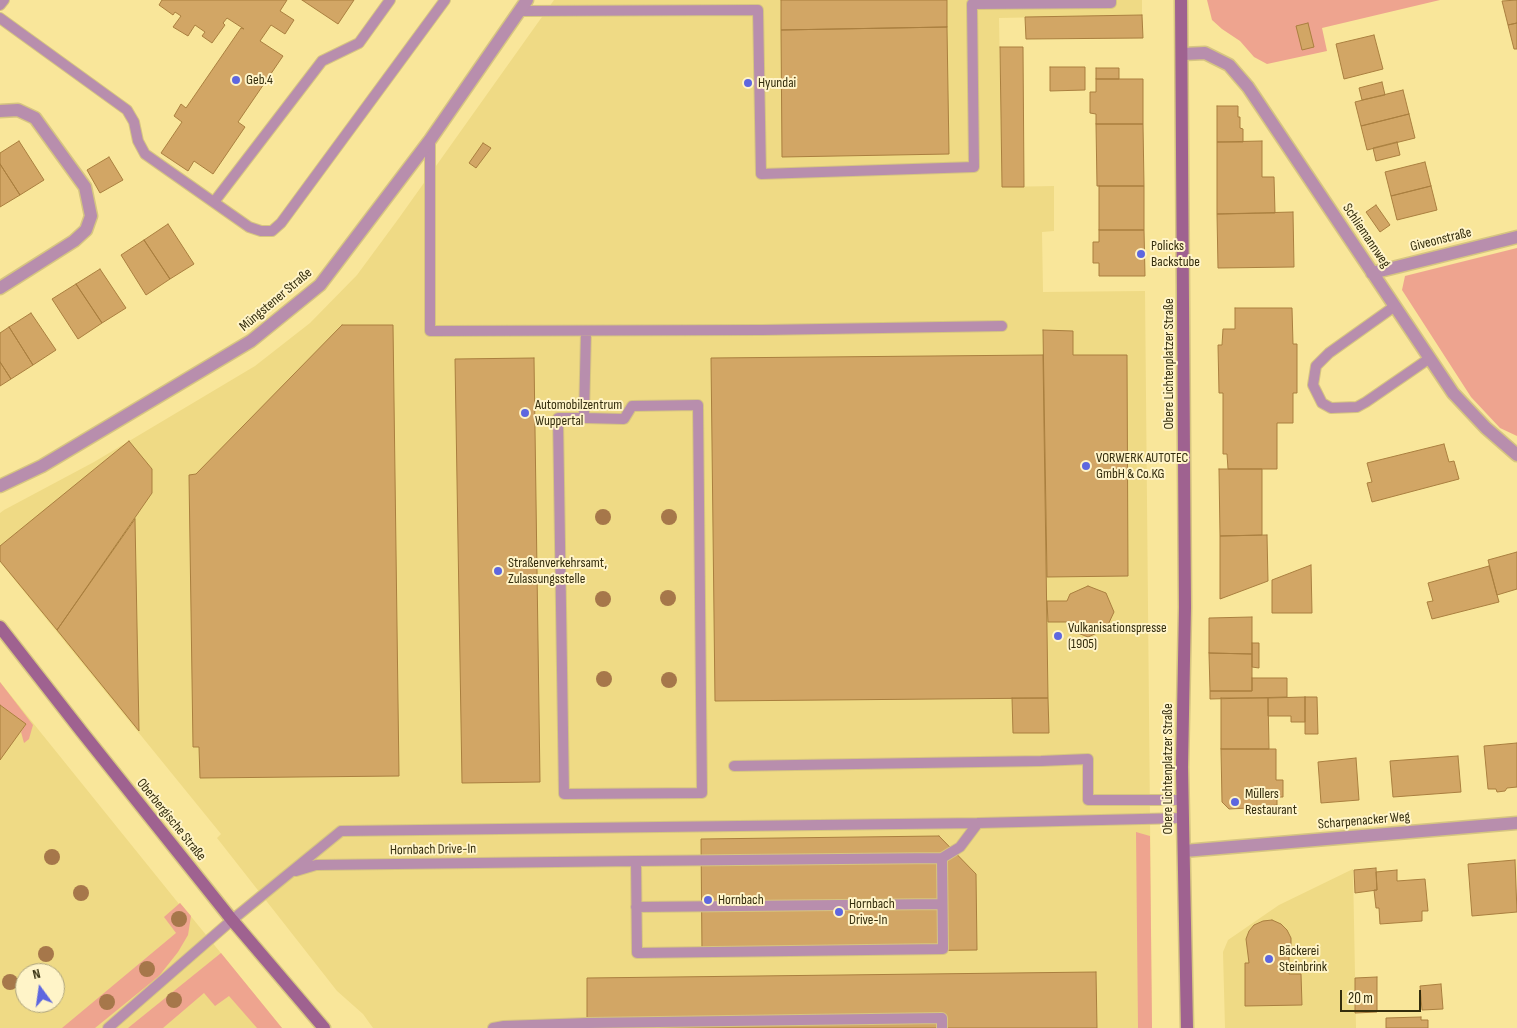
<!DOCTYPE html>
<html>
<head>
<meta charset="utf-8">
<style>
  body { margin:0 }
  #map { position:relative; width:1517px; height:1028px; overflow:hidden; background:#f9e69a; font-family:"Sofia Sans Condensed",sans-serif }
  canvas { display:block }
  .north { position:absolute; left:15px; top:963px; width:50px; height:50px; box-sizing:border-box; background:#fff4c8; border:1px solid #aea47d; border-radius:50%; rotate:346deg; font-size:14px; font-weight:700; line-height:20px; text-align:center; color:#342d0d }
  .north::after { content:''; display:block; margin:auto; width:18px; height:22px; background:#5e67df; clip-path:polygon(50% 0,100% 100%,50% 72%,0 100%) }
  .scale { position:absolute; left:1340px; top:990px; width:81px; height:22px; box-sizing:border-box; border:2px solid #342d0d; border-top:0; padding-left:6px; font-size:15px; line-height:18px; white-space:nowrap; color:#342d0d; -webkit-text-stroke:4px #fff4c8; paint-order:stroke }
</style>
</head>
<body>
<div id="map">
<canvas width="1517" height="1028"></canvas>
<div class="north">N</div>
<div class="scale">20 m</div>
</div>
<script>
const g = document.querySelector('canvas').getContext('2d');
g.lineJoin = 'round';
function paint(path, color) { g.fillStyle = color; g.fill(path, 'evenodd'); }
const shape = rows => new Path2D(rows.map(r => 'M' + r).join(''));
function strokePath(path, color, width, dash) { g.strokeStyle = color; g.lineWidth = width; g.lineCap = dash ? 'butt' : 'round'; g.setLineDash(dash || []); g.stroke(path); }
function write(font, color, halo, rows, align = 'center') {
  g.font = font + ' "Sofia Sans Condensed",sans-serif'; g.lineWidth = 4; g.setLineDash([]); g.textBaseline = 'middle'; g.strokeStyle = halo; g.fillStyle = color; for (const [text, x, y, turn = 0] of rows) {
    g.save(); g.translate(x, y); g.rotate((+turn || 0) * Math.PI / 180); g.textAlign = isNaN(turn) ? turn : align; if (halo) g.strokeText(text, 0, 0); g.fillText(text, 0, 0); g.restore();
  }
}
paint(shape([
  [554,0,1142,0,1142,15,999,18,1002,187,1054,186,1054,231,1042,232,1043,292,1145,291,1152,1028,373,1028,363,1014,337,991,217,838,221,834,0,562,0,513,4,510,94,462,255,366,310,323,357,275,399,218],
  [0,682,179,904,180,903,282,1028,0,1028],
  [25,973,55,973,55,1003,25,1003],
  [1353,869,1356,1028,1225,1028,1223,952,1228,940,1279,905]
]), '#efda85');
paint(shape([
  [1207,0,1440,0,1322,28,1327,51,1267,64,1254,57,1240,41,1222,29,1212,20],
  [1517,248,1517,436,1500,428,1471,397,1402,290,1405,276],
  [0,682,33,725,29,739,24,743,21,732,26,724,0,705],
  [1136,832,1150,836,1152,1028,1138,1028],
  [180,903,191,916,188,935,178,952,159,976,95,1028,62,1028,176,933,164,917],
  [221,953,282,1028,257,1028,229,996,215,1006,204,993,163,1028,128,1028]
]), '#eea48f');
const building = shape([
  [162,0,287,0,280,11,294,20,285,34,271,25,260,41,283,56,238,122,245,127,213,174,194,161,188,171,161,153,182,122,174,116,181,104,186,108,241,28,244,29,227,18,223,23,225,25,212,43,202,36,205,32,195,25,188,36,173,27,181,16,175,12,173,15,159,5,162,0],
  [302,0,354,0,338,24,302,0],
  [781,0,947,0,947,27,781,30,781,0],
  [1517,0,1517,23,1508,25,1502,1,1517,0],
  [1142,15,1143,38,1026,39,1025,17,1142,15],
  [1308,23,1314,47,1302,50,1296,26,1308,23],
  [1517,23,1517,49,1514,49,1508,25,1517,23],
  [947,27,949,154,782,157,781,30,947,27],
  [1374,35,1383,69,1344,79,1336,44,1374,35],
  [1000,47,1023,47,1024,187,1002,187,1000,47],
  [1050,67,1085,67,1085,90,1050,91,1050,67],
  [1096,68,1119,68,1119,79,1096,79,1096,68],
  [1096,79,1143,79,1143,124,1096,124,1096,114,1090,113,1090,92,1096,92,1096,79],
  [1382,82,1385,95,1362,100,1359,88,1382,82],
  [1403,90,1409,114,1361,126,1355,102,1403,90],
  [1217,106,1238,106,1238,117,1240,117,1240,128,1243,129,1243,142,1217,142,1217,106],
  [1409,114,1415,138,1367,150,1361,126,1409,114],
  [1096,124,1143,124,1144,186,1097,186,1096,124],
  [19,141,44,180,20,195,0,164,0,153,19,141],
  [1262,141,1262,177,1274,177,1275,213,1217,214,1217,142,1262,141],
  [1397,142,1400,155,1376,161,1373,148,1397,142],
  [483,143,491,148,476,168,469,163,483,143],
  [109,157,123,180,100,193,87,170,109,157],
  [1425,162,1431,186,1391,196,1385,172,1425,162],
  [0,164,20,195,0,207,0,164],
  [1099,186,1144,186,1144,230,1099,230,1099,186],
  [1431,186,1437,210,1397,220,1391,196,1431,186],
  [1376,205,1390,225,1380,232,1366,212,1376,205],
  [1293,212,1294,267,1218,268,1217,214,1293,212],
  [168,224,194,264,170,279,144,240,168,224],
  [1099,230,1144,230,1145,276,1099,276,1099,263,1093,263,1093,242,1099,242,1099,230],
  [144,240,170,279,146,295,121,255,144,240],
  [100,269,126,308,102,323,76,284,100,269],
  [76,284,102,323,78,339,52,299,76,284],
  [1235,308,1292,308,1293,344,1297,344,1297,393,1293,393,1293,423,1277,423,1277,469,1228,469,1227,454,1223,454,1223,393,1219,393,1218,345,1222,345,1223,329,1235,329,1235,308],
  [31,313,56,350,33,365,9,327,31,313],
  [342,325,393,325,399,776,200,778,199,747,193,747,189,475,196,474,342,325],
  [9,327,33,365,11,379,0,362,0,333,9,327],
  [1043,330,1073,331,1073,355,1127,355,1128,576,1047,577,1043,330],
  [1043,355,1048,698,715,701,711,358,1043,355],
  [534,358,540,782,462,783,455,359,534,358],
  [0,362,11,379,0,386,0,362],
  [129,441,152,469,152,493,57,630,0,561,0,546,129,441],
  [1444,444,1449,462,1454,461,1459,479,1372,502,1367,483,1372,482,1367,463,1444,444],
  [1219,469,1262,469,1262,535,1220,536,1219,469],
  [135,519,139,731,57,630,135,519],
  [1267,535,1268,581,1220,599,1220,536,1267,535],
  [1517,552,1517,589,1497,595,1488,560,1517,552],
  [1311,565,1312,613,1272,613,1272,580,1311,565],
  [1489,566,1499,602,1432,619,1427,602,1433,601,1428,583,1489,566],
  [1088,586,1106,593,1114,612,1106,629,1088,637,1070,630,1067,622,1048,622,1047,601,1067,601,1070,594,1088,586],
  [1252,617,1252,654,1209,653,1209,618,1252,617],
  [1252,643,1259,643,1259,668,1252,667,1252,643],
  [1209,653,1252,654,1252,691,1210,691,1209,653],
  [1252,678,1287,678,1287,697,1210,699,1210,691,1252,691,1252,678],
  [1305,697,1317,697,1318,734,1305,734,1305,697],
  [1305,697,1305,722,1291,722,1291,716,1268,716,1268,698,1305,697],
  [1012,698,1048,698,1049,733,1013,733,1012,698],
  [1221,698,1268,698,1269,749,1221,749,1221,698],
  [0,705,26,724,0,760,0,705],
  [1517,743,1517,787,1507,788,1505,791,1497,792,1496,789,1488,789,1484,746,1517,743],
  [1221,749,1276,749,1276,780,1283,780,1283,797,1277,797,1277,805,1257,807,1257,809,1249,810,1249,808,1229,809,1222,802,1221,749],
  [1458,756,1461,792,1393,797,1390,761,1458,756],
  [1356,758,1359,800,1321,803,1318,762,1356,758],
  [939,836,976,874,977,950,702,953,701,839,939,836],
  [1515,860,1517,912,1472,916,1468,864,1515,860],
  [1376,868,1377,890,1355,893,1354,870,1376,868],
  [1397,870,1397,881,1425,879,1428,911,1422,911,1422,921,1380,924,1379,908,1376,908,1374,890,1377,890,1376,872,1397,870],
  [1272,920,1281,924,1287,930,1291,938,1291,947,1289,953,1289,974,1301,974,1302,1005,1245,1006,1245,963,1249,963,1246,939,1249,931,1254,925,1263,921,1272,920],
  [1096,972,1097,1028,587,1028,587,978,1096,972],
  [1377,977,1377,1012,1355,1013,1355,978,1377,977],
  [1441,984,1443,1009,1422,1010,1420,986,1441,984],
  [1421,1017,1421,1020,1428,1020,1428,1028,1386,1028,1386,1018,1421,1017]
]);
paint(building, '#d2a665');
strokePath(building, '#aa7f3f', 1);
const lane = shape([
  [0,5,4,0],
  [519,11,758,10,761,174,974,167,972,4,1111,3,1111,0],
  [0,18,127,110,134,122,138,141,145,154,249,227,261,231,272,231,281,223,445,0],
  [430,140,430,331,762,330,1002,326],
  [214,202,322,61,359,43,390,0],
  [1395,306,1329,353,1316,366,1313,385,1322,403,1331,408,1357,407,1366,402,1430,358],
  [584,418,624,419,632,406,698,405,702,793,564,794,558,418,584,418,586,331],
  [734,766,1041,761,1088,759,1088,800,1183,800],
  [942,858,960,847,978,823],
  [296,871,316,865,636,861,942,858,943,949,637,953,636,861],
  [636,907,942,904],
  [108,1028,232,920,341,831,978,823,1183,818],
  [493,1028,504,1026,587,1023,942,1018,942,1028]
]);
const street = shape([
  [1183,54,1205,53,1229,65,1248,87,1453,393,1486,428,1517,455],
  [0,111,18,110,35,118,85,187,91,216,86,230,74,241,0,288],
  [1372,273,1517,237],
  [0,486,42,466,251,341,320,285,430,140,527,0],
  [1184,851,1517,823]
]);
const secondary = shape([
  [1181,0,1185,607,1182,767,1187,1028],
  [0,627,82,732,232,920,324,1028]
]);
strokePath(lane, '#d6c581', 12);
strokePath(street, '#d6c581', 15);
strokePath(secondary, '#d6c581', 15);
strokePath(lane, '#b88ead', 10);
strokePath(street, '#b88ead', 12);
strokePath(secondary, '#9f6290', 12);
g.fillStyle = '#a6774a';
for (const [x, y] of [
  [603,517],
  [669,517],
  [668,598],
  [603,599],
  [604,679],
  [669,680],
  [52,857],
  [81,893],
  [179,919],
  [46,954],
  [147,969],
  [10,982],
  [174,1000],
  [107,1002]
]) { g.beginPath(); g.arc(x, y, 8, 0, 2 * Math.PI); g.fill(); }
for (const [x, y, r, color] of [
  [236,80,5,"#5e67df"],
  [748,83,5,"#5e67df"],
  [1141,254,5,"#5e67df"],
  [525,413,5,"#5e67df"],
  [1086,466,5,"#5e67df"],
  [498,571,5,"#5e67df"],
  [1058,636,5,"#5e67df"],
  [1235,802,5,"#5e67df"],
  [708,900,5,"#5e67df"],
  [839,912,5,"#5e67df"],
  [1269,959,5,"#5e67df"]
]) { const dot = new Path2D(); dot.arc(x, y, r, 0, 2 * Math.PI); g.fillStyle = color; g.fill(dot); strokePath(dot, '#fff4c8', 2); }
write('14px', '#342d0d', '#fff4c8', [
  ["Geb.4",246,80],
  ["Hyundai",758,83],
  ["Policks",1151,246],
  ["Backstube",1151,262],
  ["Automobilzentrum",535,405],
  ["Wuppertal",535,421],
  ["VORWERK AUTOTEC",1096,458],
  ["GmbH & Co.KG",1096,474],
  ["Straßenverkehrsamt,",508,563],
  ["Zulassungsstelle",508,579],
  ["Vulkanisationspresse",1068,628],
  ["(1905)",1068,644],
  ["Müllers",1245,794],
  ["Restaurant",1245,810],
  ["Hornbach",718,900],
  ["Hornbach",849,904],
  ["Drive-In",849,920],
  ["Bäckerei",1279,951],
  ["Steinbrink",1279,967]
], 'left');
write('14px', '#342d0d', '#fff4c8', [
  ["Schliemannweg",1366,236,56],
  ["Giveonstraße",1441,240,-14],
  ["Müngstener Straße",276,300,-40],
  ["Obere Lichtenplatzer Straße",1169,364,-90],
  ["Obere Lichtenplatzer Straße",1168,769,-90],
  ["Oberbergische Straße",171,820,51],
  ["Scharpenacker Weg",1364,821,-5],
  ["Hornbach Drive-In",433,850,-1]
]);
</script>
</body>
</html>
